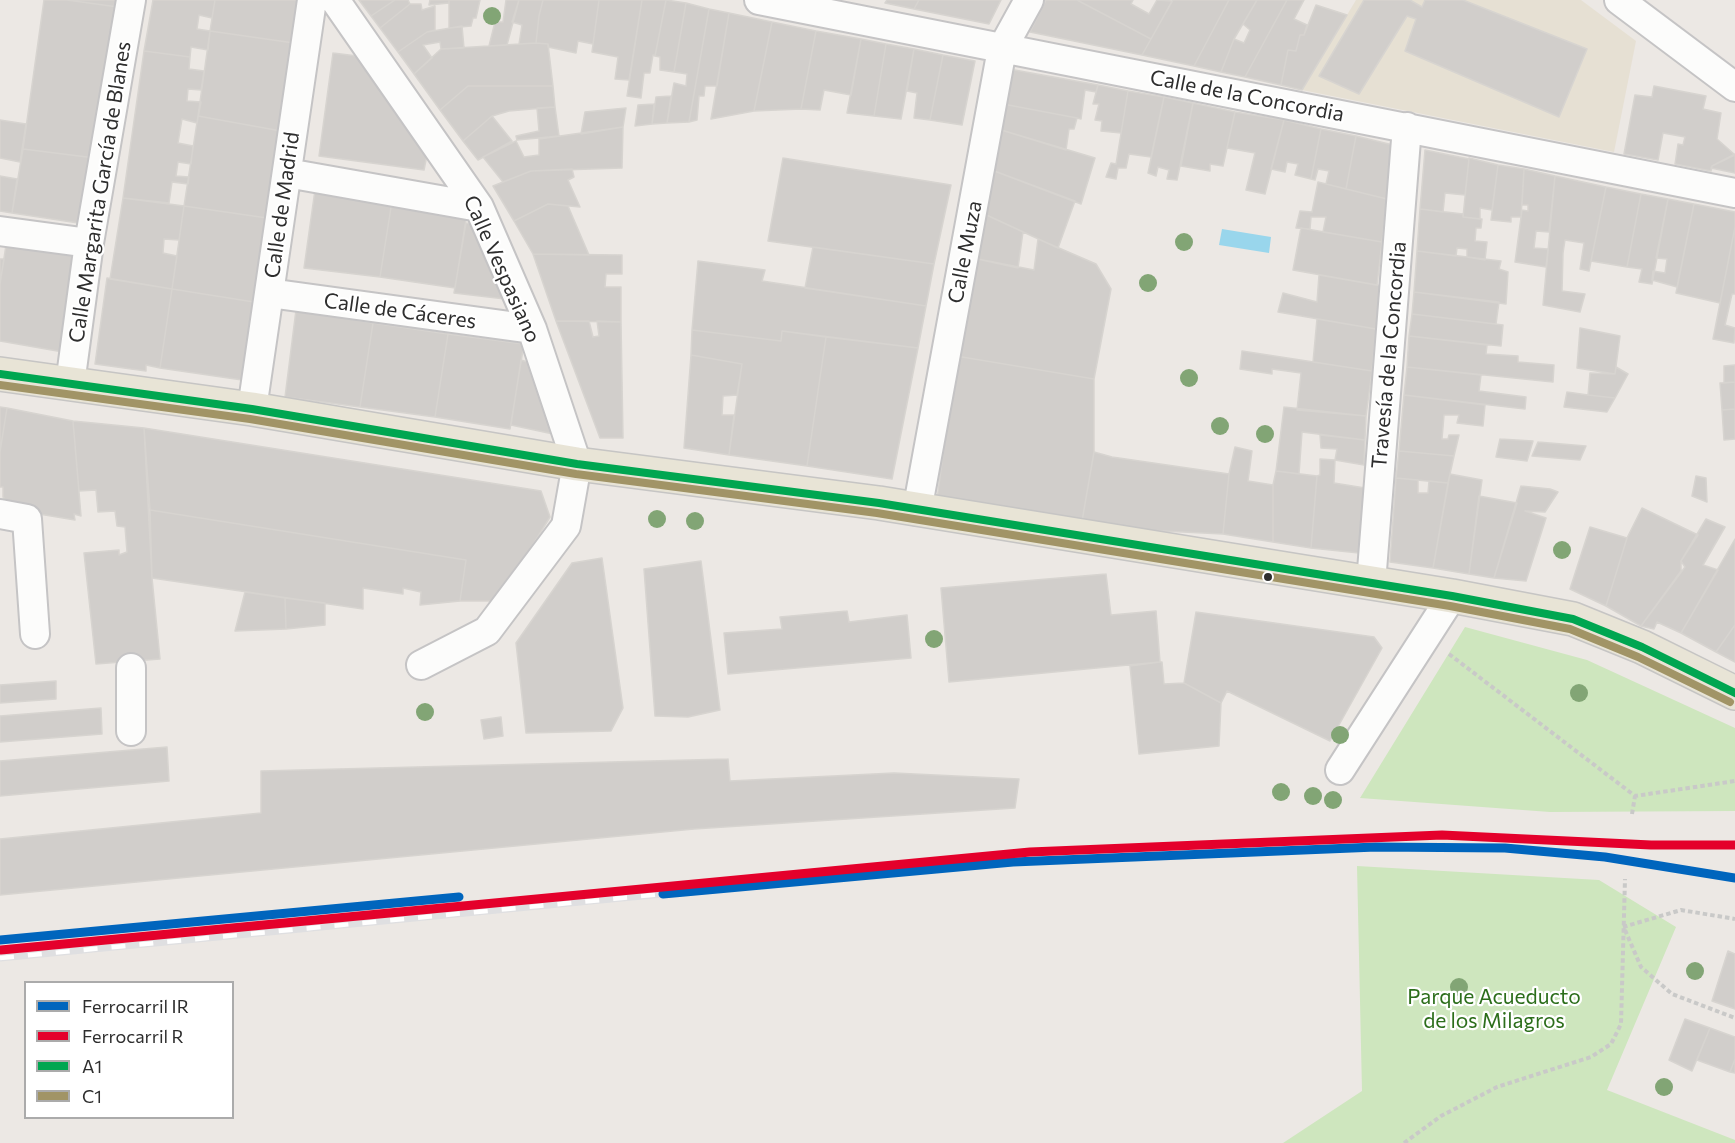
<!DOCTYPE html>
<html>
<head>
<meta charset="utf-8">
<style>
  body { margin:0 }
  #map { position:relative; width:1735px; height:1143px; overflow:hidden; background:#ece8e4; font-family:Commissioner,sans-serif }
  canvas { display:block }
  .legend { position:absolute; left:24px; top:981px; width:210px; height:138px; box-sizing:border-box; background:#fff; border:2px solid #ababab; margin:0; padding:8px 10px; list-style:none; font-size:18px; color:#2e2e2e }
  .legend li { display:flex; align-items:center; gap:12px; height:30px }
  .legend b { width:30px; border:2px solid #ababab }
</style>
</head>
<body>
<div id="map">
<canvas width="1735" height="1143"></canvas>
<ul class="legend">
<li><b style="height:8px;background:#0065bd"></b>Ferrocarril IR</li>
<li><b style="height:8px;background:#e4002b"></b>Ferrocarril R</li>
<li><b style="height:8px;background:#00a651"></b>A1</li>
<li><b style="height:8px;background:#a19466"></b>C1</li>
</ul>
</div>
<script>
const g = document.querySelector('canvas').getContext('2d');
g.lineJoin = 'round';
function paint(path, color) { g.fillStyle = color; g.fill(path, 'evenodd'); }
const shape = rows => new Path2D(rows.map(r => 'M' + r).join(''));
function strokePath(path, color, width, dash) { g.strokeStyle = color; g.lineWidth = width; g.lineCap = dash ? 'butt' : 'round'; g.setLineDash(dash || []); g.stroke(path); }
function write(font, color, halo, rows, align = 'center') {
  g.font = font + ' Commissioner,sans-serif'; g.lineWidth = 4.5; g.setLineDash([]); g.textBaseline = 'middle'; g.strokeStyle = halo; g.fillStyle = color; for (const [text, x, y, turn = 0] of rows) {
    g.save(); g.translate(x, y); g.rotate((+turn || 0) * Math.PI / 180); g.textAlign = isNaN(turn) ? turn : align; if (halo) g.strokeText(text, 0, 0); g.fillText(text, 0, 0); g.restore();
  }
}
paint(shape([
  [1356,0,1581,0,1636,41,1614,152,1302,90]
]), '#e6e0d3');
paint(shape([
  [1465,627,1587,660,1735,728,1735,811,1550,812,1360,798],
  [1357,866,1599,880,1676,927,1607,1090,1735,1140,1735,1143,1283,1143,1362,1091]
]), '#cee6be');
paint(shape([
  [1222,229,1271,237,1269,253,1219,245]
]), '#99d6ec');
const building = shape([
  [44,0,67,0,118,7,95,158,23,149,44,0],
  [67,0,119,0,118,7,67,0],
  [153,0,215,0,212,18,199,15,197,29,210,31,208,50,191,47,190,57,144,51,153,0],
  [215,0,302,0,294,43,210,31,215,0],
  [359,0,395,0,371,16,359,0],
  [395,0,408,0,410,4,380,28,371,16,395,0],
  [430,0,449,0,449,3,429,5,430,0],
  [449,0,480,0,476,18,473,18,471,26,449,28,449,0],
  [506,0,519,0,507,45,489,46,495,22,503,22,506,0],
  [519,0,543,0,539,16,536,43,519,44,522,25,512,22,519,0],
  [543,0,599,0,593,44,578,41,576,53,548,47,548,44,536,43,539,16,543,0],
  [599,0,642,0,629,80,615,79,618,57,592,52,599,0],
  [642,0,666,0,655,56,653,55,650,73,644,73,641,98,627,96,642,0],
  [666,0,686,3,674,72,660,70,660,57,655,56,666,0],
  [887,0,919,0,914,9,885,3,887,0],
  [919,0,1001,0,989,24,914,9,919,0],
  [1046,0,1077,0,1151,39,1142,55,1030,32,1046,0],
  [1077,0,1133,0,1131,4,1149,14,1157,0,1172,1,1151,39,1077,0],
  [1173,0,1229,0,1194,66,1142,55,1173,0],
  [1229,0,1257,0,1234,39,1221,72,1194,66,1229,0],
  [1257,0,1287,0,1245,77,1221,72,1234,39,1244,43,1250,30,1243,24,1257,0],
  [1287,0,1304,0,1294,19,1307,25,1304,35,1300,35,1296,51,1288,50,1281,85,1245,77,1287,0],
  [1364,0,1410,0,1422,7,1425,0,1463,0,1587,49,1559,117,1405,51,1416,19,1407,16,1359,94,1319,76,1364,0],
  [686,3,709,9,689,122,667,123,674,83,686,86,687,74,674,72,686,3],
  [410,4,421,4,422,10,435,6,435,30,427,32,398,52,380,28,410,4],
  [1316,5,1347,15,1302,90,1281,85,1288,50,1296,51,1300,35,1304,35,1316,5],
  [709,9,729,13,717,86,705,86,704,96,699,96,697,120,689,122,709,9],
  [729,13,772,22,754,111,711,119,729,13],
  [772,22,816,31,801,109,754,111,772,22],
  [462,26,464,48,441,49,440,42,423,45,432,58,414,74,398,52,427,32,462,26],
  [210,31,294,43,281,131,198,116,210,31],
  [816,31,861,39,851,95,824,90,820,110,801,109,816,31],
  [861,39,886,44,874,116,847,113,861,39],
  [536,43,548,44,553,86,468,86,440,110,414,74,441,49,536,43],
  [886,44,914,49,901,119,874,116,886,44],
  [914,49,943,55,930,120,914,118,917,93,907,91,914,49],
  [144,51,190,57,189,69,204,71,201,90,188,89,187,101,201,102,197,123,182,119,178,143,193,146,191,164,178,162,176,176,189,177,188,184,172,182,169,203,123,198,144,51],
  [333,53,357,56,428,150,424,170,319,156,333,53],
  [943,55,975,61,962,125,930,120,943,55],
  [1009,69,1098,85,1096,92,1085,90,1081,119,1077,118,1003,104,1009,69],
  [1098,85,1128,91,1121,133,1101,131,1102,121,1095,120,1099,104,1093,104,1098,85],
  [468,86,553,86,555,107,509,111,492,116,463,141,440,110,468,86],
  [1654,86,1706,96,1703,109,1721,113,1717,139,1735,155,1712,166,1711,171,1675,164,1678,144,1683,145,1685,137,1663,133,1658,160,1624,154,1635,95,1652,97,1654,86],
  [1128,91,1164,97,1151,157,1129,154,1126,168,1118,168,1116,179,1106,177,1111,163,1116,164,1128,91],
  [671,96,667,123,652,124,656,97,671,96],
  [1164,97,1193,103,1177,180,1167,179,1169,170,1158,167,1156,176,1148,173,1164,97],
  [1193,103,1235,112,1223,166,1210,164,1210,171,1181,166,1193,103],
  [654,104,652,124,635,126,638,105,654,104],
  [1003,104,1077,118,1074,129,1069,129,1066,150,998,129,1003,104],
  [555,107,559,136,517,140,516,136,539,131,537,108,555,107],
  [626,108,623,127,581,134,585,112,626,108],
  [1235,112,1284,120,1265,194,1246,190,1255,153,1227,148,1235,112],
  [198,116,281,131,267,218,184,206,198,116],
  [492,116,512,141,478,160,463,141,492,116],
  [0,120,26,124,20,162,0,158,0,120],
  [1284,120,1321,129,1311,179,1295,175,1298,164,1287,162,1285,172,1271,169,1284,120],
  [623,127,622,168,531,171,503,182,483,157,516,141,524,157,539,155,539,139,623,127],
  [998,129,1095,158,1081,204,989,169,998,129],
  [1321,129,1356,136,1346,189,1326,184,1329,171,1318,169,1315,180,1311,179,1321,129],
  [1356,136,1393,145,1387,199,1346,189,1356,136],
  [23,149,95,158,85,224,12,213,23,149],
  [1425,150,1469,159,1465,195,1445,193,1443,212,1420,209,1425,150],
  [1735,154,1735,173,1711,168,1712,166,1735,154],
  [783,158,951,185,934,264,768,241,783,158],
  [1469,158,1498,165,1492,210,1480,208,1480,219,1463,217,1469,158],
  [1498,165,1524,169,1521,217,1511,217,1511,222,1491,220,1498,165],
  [572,169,574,177,568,180,580,207,548,204,514,221,493,186,531,171,572,169],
  [989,169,1075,201,1058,248,980,212,989,169],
  [1524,169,1555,176,1549,232,1536,231,1534,248,1548,249,1546,267,1515,262,1522,210,1528,211,1528,205,1522,205,1524,169],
  [0,176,17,179,12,213,0,211,0,176],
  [1555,176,1606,187,1589,271,1580,269,1584,243,1565,240,1563,253,1562,291,1585,294,1580,312,1543,305,1555,176],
  [1318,182,1387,199,1382,242,1323,232,1326,217,1311,217,1310,229,1296,228,1300,211,1312,212,1318,182],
  [1606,187,1641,194,1627,267,1591,261,1606,187],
  [315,190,392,201,380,277,304,268,315,190],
  [1641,194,1668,199,1652,284,1639,282,1642,269,1627,267,1641,194],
  [123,198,184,206,179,240,164,239,163,253,177,256,172,289,110,279,123,198],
  [1668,199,1694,204,1677,287,1652,280,1653,271,1665,273,1667,259,1656,258,1668,199],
  [392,201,467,213,455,288,380,277,392,201],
  [548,204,568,206,589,255,533,254,514,221,548,204],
  [1694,204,1735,212,1735,227,1720,303,1676,293,1694,204],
  [184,206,267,218,254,302,172,289,184,206],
  [1420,209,1463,214,1463,217,1482,219,1481,228,1476,228,1475,241,1487,242,1485,260,1467,257,1467,249,1457,248,1456,256,1417,251,1420,209],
  [980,212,1023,232,1018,268,973,258,980,212],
  [466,223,479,224,505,299,454,293,466,223],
  [1735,227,1735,294,1732,294,1725,325,1735,328,1734,343,1713,339,1735,227],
  [1301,228,1382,242,1377,285,1293,270,1301,228],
  [1038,239,1096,264,1111,289,1094,379,956,356,973,258,1034,270,1038,239],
  [6,245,79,256,63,352,0,341,0,284,6,245],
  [813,247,934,264,926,306,805,288,813,247],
  [1417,251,1501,261,1499,269,1508,272,1506,304,1414,292,1417,251],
  [533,254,622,255,622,274,606,274,605,287,621,287,621,322,556,321,533,254],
  [0,259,4,259,0,284,0,259],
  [698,261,765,270,762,281,926,306,918,348,782,331,781,341,692,330,698,261],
  [1319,275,1382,286,1376,329,1278,312,1283,293,1317,302,1319,275],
  [107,278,172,289,160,368,146,365,146,371,95,364,107,278],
  [172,289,254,302,242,380,160,368,172,289],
  [1414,292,1499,302,1496,324,1412,314,1414,292],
  [296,310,373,323,360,407,285,397,296,310],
  [1412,314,1503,325,1501,346,1409,336,1412,314],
  [1317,319,1376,329,1372,371,1313,362,1317,319],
  [556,321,589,321,593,337,599,336,597,321,621,322,623,438,600,438,556,321],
  [373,323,448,334,435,417,360,407,373,323],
  [1580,328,1620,336,1615,374,1577,368,1580,328],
  [692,330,781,341,782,331,826,337,807,466,729,455,742,364,691,355,692,330],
  [448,334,524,344,510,429,435,417,448,334],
  [1409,336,1487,345,1486,354,1518,356,1518,362,1554,365,1553,382,1407,367,1409,336],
  [826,337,918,348,892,479,807,466,826,337],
  [1242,351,1372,371,1366,416,1297,410,1301,373,1272,369,1272,374,1240,369,1242,351],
  [691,355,742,364,737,395,723,396,722,415,734,415,729,455,684,448,691,355],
  [956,356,1094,379,1094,452,1081,527,936,507,956,356],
  [521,360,531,363,553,434,511,425,521,360],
  [1735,365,1735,382,1724,383,1724,366,1735,365],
  [1407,367,1481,375,1479,391,1526,397,1525,409,1404,395,1407,367],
  [1616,367,1628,374,1615,398,1588,395,1590,373,1615,374,1616,367],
  [1735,382,1735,409,1722,410,1720,383,1735,382],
  [1567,392,1588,395,1615,398,1607,412,1564,407,1567,392],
  [1404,395,1485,405,1483,426,1457,423,1459,415,1444,415,1442,439,1448,439,1449,435,1459,435,1454,456,1399,451,1404,395],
  [0,407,7,408,0,452,0,407],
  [1284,407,1366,416,1365,440,1302,432,1299,474,1276,471,1284,407],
  [7,408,73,421,81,516,74,514,75,520,15,510,3,497,3,487,0,487,0,452,7,408],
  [1735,409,1735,439,1724,440,1722,410,1735,409],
  [73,421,144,428,152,578,160,659,96,664,84,553,119,550,119,555,127,552,125,527,117,526,115,511,98,512,96,490,79,491,73,421],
  [144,428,541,491,550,517,498,601,460,601,466,560,150,510,144,428],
  [1320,435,1365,440,1364,465,1335,460,1337,449,1321,448,1320,435],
  [1500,439,1533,441,1527,461,1496,457,1500,439],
  [1538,442,1586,446,1580,460,1532,456,1538,442],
  [1235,447,1252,451,1248,481,1273,485,1273,542,1223,534,1229,474,1235,447],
  [1399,451,1454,456,1448,483,1396,478,1399,451],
  [1094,452,1112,457,1229,474,1223,534,1081,527,1094,452],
  [1320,459,1335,460,1334,483,1365,488,1359,553,1311,548,1317,476,1320,475,1320,459],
  [1276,471,1317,476,1311,548,1273,542,1273,485,1276,471],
  [1450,474,1482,480,1469,574,1433,568,1450,474],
  [1696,476,1706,478,1707,502,1692,496,1696,476],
  [1396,478,1418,480,1418,493,1428,493,1429,481,1448,483,1433,568,1390,562,1396,478],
  [1521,486,1550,489,1558,492,1545,512,1525,511,1546,518,1526,581,1494,578,1521,486],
  [1479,496,1517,503,1494,578,1469,574,1479,496],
  [1642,508,1698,535,1681,561,1681,571,1641,626,1606,606,1627,538,1642,508],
  [150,510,466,560,460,601,420,605,421,592,403,588,403,594,363,588,363,609,152,578,150,510],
  [1706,519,1725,527,1703,565,1718,570,1681,633,1657,622,1654,629,1641,626,1685,567,1681,561,1706,519],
  [1590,527,1627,538,1606,606,1570,589,1590,527],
  [1735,539,1735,625,1716,652,1681,633,1735,539],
  [602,558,623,708,611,731,526,733,516,643,572,563,602,558],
  [701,561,720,710,688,717,655,716,644,569,701,561],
  [1106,574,1111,615,1156,611,1160,662,949,682,941,588,1106,574],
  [245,592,285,598,286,629,235,631,245,592],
  [285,598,325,603,325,625,286,629,285,598],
  [847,611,849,622,907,615,911,658,728,674,724,633,782,629,780,617,847,611],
  [1196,612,1374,637,1382,648,1330,741,1227,691,1221,703,1184,683,1196,612],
  [1735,625,1735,662,1716,652,1735,625],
  [1160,662,1162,662,1164,684,1184,683,1221,703,1219,746,1139,754,1130,666,1160,662],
  [56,681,56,699,0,703,0,685,56,681],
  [101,708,102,734,0,742,0,716,101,708],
  [501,717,503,736,484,739,481,720,501,717],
  [167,747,169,781,0,796,0,761,167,747],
  [728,759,730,781,894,773,1019,779,1015,808,694,829,0,895,0,839,261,813,261,771,728,759],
  [1728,951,1735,954,1735,1009,1712,1001,1728,951],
  [1685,1019,1710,1028,1692,1071,1669,1060,1685,1019],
  [1710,1028,1735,1037,1735,1059,1730,1072,1697,1060,1710,1028],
  [1735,1059,1735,1073,1730,1072,1735,1059]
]);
paint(building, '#d1cecb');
strokePath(building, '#d7d4d0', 1.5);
const minor = shape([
  [335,0,479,207,532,329,577,464,566,526,487,631,421,665],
  [759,0,1735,193],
  [1619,0,1735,87],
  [287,173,479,207],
  [0,231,89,243],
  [269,293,532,329],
  [70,384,89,243,131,0],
  [252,409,312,0],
  [917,511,1002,49,1029,0],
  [0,514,27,519,35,634],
  [1371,583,1407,127],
  [131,731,131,668],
  [1340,770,1452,596]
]);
const major = shape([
  [0,374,252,409,577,464,879,503,1452,596,1573,619,1642,647,1735,693]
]);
strokePath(minor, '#c5c4c5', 32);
strokePath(major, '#c6c5c4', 36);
strokePath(shape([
  [1449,654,1635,796,1735,781],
  [1632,814,1635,796],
  [1623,927,1681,910,1735,919],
  [1625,930,1641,967,1672,994,1735,1018],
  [1404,1143,1441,1116,1497,1087,1591,1057,1611,1044,1621,1024,1625,879]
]), '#c9c9c8', 4, [4.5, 3]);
strokePath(minor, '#fcfcfb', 28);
strokePath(major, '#e8e4d6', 33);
const rail = shape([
  [0,958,663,894]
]);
strokePath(rail, '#dfdfe1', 7);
strokePath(rail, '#fff', 4.5, [14]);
strokePath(shape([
  [0,374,252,409,577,464,879,503,1452,596,1573,619,1642,647,1735,693]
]), '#00a651', 8);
strokePath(shape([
  [0,385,250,419,576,474,877,513,1450,606,1570,629,1638,657,1730,702]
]), '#a19466', 8);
strokePath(shape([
  [663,894,1013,862,1376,847,1505,848,1605,857,1735,878],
  [0,940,459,897]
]), '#0065bd', 9);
strokePath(shape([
  [1,950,1030,852,1442,835,1651,845,1735,845]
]), '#e4002b', 9);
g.fillStyle = '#82a575';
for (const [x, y] of [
  [492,16],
  [1184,242],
  [1148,283],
  [1189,378],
  [1220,426],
  [1265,434],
  [657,519],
  [695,521],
  [1562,550],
  [934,639],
  [1579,693],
  [425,712],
  [1340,735],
  [1281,792],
  [1313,796],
  [1333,800],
  [1695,971],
  [1459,987],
  [1664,1087]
]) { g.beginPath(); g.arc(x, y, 9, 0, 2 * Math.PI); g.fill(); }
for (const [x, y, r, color] of [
  [1268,577,5,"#2e2e2e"]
]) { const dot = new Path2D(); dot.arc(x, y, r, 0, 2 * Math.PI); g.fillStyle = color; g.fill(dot); strokePath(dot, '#fff', 2); }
write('21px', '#2e2e2e', '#fff', [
  ["Calle de la Concordia",1247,96,11],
  ["Calle Margarita García de Blanes",100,192,-81],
  ["Calle de Madrid",282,205,-82],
  ["Calle Muza",965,252,-79],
  ["Calle Vespasiano",502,269,66],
  ["Calle de Cáceres",400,311,8],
  ["Travesía de la Concordia",1389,355,-85]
]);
write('21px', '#2c6e1b', '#fff', [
  ["Parque Acueducto",1494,997],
  ["de los Milagros",1494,1021]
]);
</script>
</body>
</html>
